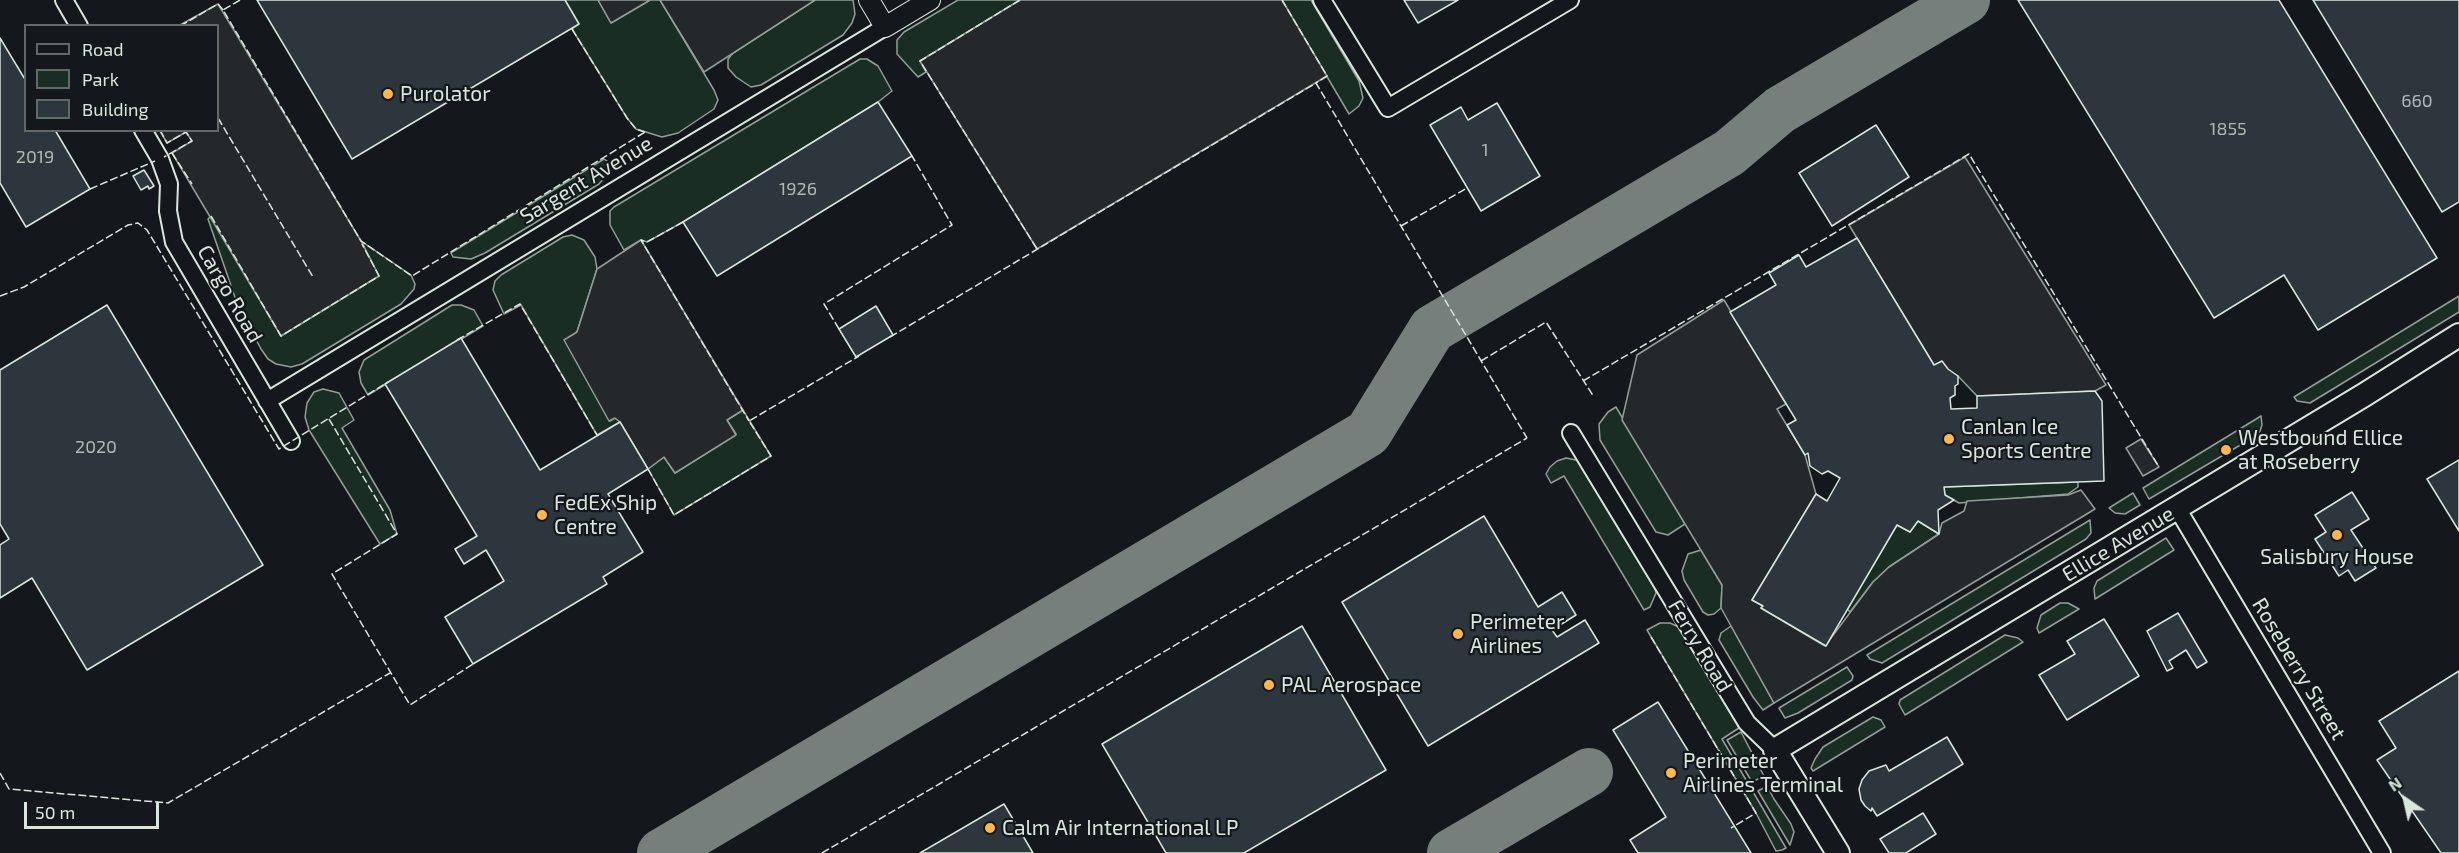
<!DOCTYPE html>
<html>
<head>
<meta charset="utf-8">
<style>
  body { margin:0 }
  #map { position:relative; width:2459px; height:853px; overflow:hidden; background:#14181c; font-family:"Exo 2",sans-serif }
  canvas { display:block }
  .legend { position:absolute; left:24px; top:24px; width:195px; height:108px; box-sizing:border-box; background:#14181c; border:2px solid #626a69; margin:0; padding:8px 10px; list-style:none; font-size:18px; color:#d8e6dc }
  .legend li { display:flex; align-items:center; gap:12px; height:30px }
  .legend b { width:30px; border:2px solid #626a69 }
  .north { position:absolute; left:2375px; top:769px; width:60px; height:60px; -webkit-text-stroke:4px #14181c; paint-order:stroke; rotate:326deg; font-size:16px; font-weight:700; line-height:24px; text-align:center; color:#d8e6dc }
  .north::after { content:''; display:block; margin:auto; width:21px; height:27px; background:#d8e6dc; clip-path:polygon(50% 0,100% 100%,50% 72%,0 100%) }
  .scale { position:absolute; left:24px; top:802px; width:135px; height:27px; box-sizing:border-box; border:3px solid #d8e6dc; border-top:0; padding-left:8px; font-size:18px; line-height:21px; white-space:nowrap; color:#d8e6dc; -webkit-text-stroke:4px #14181c; paint-order:stroke }
</style>
</head>
<body>
<div id="map">
<canvas width="2459" height="853"></canvas>
<ul class="legend">
<li><b style="height:8px;background:#14181c"></b>Road</li>
<li><b style="height:16px;background:#1a2d24"></b>Park</li>
<li><b style="height:16px;background:#2c363c"></b>Building</li>
</ul>
<div class="north">N</div>
<div class="scale">50 m</div>
</div>
<script>
const g = document.querySelector('canvas').getContext('2d');
g.lineJoin = 'round';
function paint(path, color) { g.fillStyle = color; g.fill(path, 'evenodd'); }
const shape = rows => new Path2D(rows.map(r => 'M' + r).join(''));
function strokePath(path, color, width, dash) { g.strokeStyle = color; g.lineWidth = width; g.lineCap = dash ? 'butt' : 'round'; g.setLineDash(dash || []); g.stroke(path); }
function write(font, color, halo, rows, align = 'center') {
  g.font = font + ' "Exo 2",sans-serif'; g.lineWidth = 4.5; g.setLineDash([]); g.textBaseline = 'middle'; g.strokeStyle = halo; g.fillStyle = color; for (const [text, x, y, turn = 0] of rows) {
    g.save(); g.translate(x, y); g.rotate((+turn || 0) * Math.PI / 180); g.textAlign = isNaN(turn) ? turn : align; if (halo) g.strokeText(text, 0, 0); g.fillText(text, 0, 0); g.restore();
  }
}
const green = shape([
  [565,0,598,0,611,23,650,0,660,0,714,90,718,100,714,109,678,133,662,137,636,129,627,118,572,29,579,24,565,0],
  [815,0,853,0,855,14,852,23,843,35,761,85,751,87,736,77,728,68,728,59,733,53,815,0],
  [958,0,1020,0,920,61,926,72,918,77,897,54,897,40,904,32,958,0],
  [1282,0,1311,0,1359,81,1363,98,1359,106,1349,114,1282,0],
  [860,59,867,59,878,66,892,91,878,102,683,222,647,242,641,240,624,250,610,225,610,211,614,207,860,59],
  [604,159,610,163,611,171,599,184,485,253,471,259,453,257,451,253,454,251,604,159],
  [211,216,281,336,379,276,361,241,411,275,415,284,414,289,401,304,302,364,291,367,276,364,268,359,261,349,238,306,208,219,211,216],
  [572,235,584,240,595,257,597,269,577,332,610,421,615,418,620,422,597,435,521,305,504,314,493,290,495,281,501,275,563,237,572,235],
  [2459,296,2459,312,2310,403,2297,401,2294,397,2459,296],
  [452,305,461,305,474,310,483,326,368,395,361,383,359,372,364,360,452,305],
  [323,389,339,393,354,420,342,428,390,510,397,534,380,544,309,430,305,417,307,403,314,392,323,389],
  [1616,407,1685,524,1668,535,1656,532,1600,440,1599,424,1608,412,1616,407],
  [743,410,771,456,674,515,648,469,664,457,675,473,736,434,727,420,743,410],
  [2261,416,2262,425,2259,434,2149,499,2143,488,2261,416],
  [1566,458,1581,461,1654,583,1656,593,1650,607,1644,610,1564,476,1551,483,1546,474,1550,467,1557,461,1566,458],
  [2078,482,2078,487,2068,494,1959,503,1945,495,1944,487,2078,482],
  [2133,493,2140,505,2125,514,2115,513,2109,508,2133,493],
  [2090,520,2091,533,2086,539,1882,663,1870,659,1867,655,2090,520],
  [1918,521,1939,534,1889,567,1873,582,1850,612,1847,609,1897,525,1910,532,1918,521],
  [2166,538,2174,550,2095,599,2094,588,2097,581,2166,538],
  [1701,550,1722,585,1721,608,1714,614,1708,615,1703,612,1684,580,1682,571,1688,554,1701,550],
  [2060,603,2068,603,2079,609,2039,633,2037,628,2041,615,2060,603],
  [1660,623,1670,623,1681,628,1739,728,1722,739,1786,848,1782,850,1776,851,1756,813,1647,630,1660,623],
  [1731,626,1774,703,1763,710,1753,697,1719,640,1721,633,1731,626],
  [2005,635,2018,638,2023,642,1905,715,1899,704,1900,700,2005,635],
  [1847,667,1853,676,1852,680,1798,713,1785,718,1779,708,1847,667],
  [1873,717,1881,720,1885,727,1813,771,1811,768,1815,759,1823,747,1873,717],
  [1741,732,1764,776,1752,782,1727,740,1741,732],
  [1767,786,1774,799,1791,824,1794,832,1790,845,1758,791,1767,786]
]);
paint(green, '#1a2d24');
strokePath(green, '#939e99', 1.5);
const parking = shape([
  [598,0,650,0,611,23,598,0],
  [660,0,815,0,704,72,660,0],
  [1020,0,1282,0,1327,76,1037,249,920,61,1020,0],
  [218,4,361,241,379,276,281,336,172,153,192,141,186,132,167,143,160,131,218,130,218,26,180,25,218,4],
  [1965,157,2106,385,2095,391,1977,396,1958,376,1934,365,1849,225,1965,157],
  [641,240,743,410,727,420,736,435,675,473,664,457,648,469,620,422,615,418,609,421,564,340,577,332,597,269,641,240],
  [1724,300,1786,404,1777,409,1805,455,1816,494,1752,600,1763,606,1761,608,1825,646,1873,582,1889,567,1939,534,1942,523,1964,511,1967,501,2068,495,2081,490,2095,509,1774,703,1721,608,1722,585,1622,420,1637,355,1724,300],
  [2141,439,2159,467,2143,476,2126,448,2141,439]
]);
paint(parking, '#24282b');
strokePath(parking, '#939e99', 1.5);
strokePath(shape([
  [661,853,1368,433,1432,329,1729,153,1780,110,1966,0],
  [1451,853,1589,772]
]), '#767f7c', 48);
const building = shape([
  [257,0,565,0,579,24,352,159,257,0],
  [1404,0,1458,0,1418,23,1404,0],
  [2018,0,2279,0,2437,258,2318,330,2284,275,2214,318,2018,0],
  [2313,0,2459,0,2459,202,2442,212,2313,0],
  [0,38,26,81,26,130,55,130,90,189,26,227,0,183,0,38],
  [878,102,912,156,717,276,683,222,878,102],
  [1497,103,1540,176,1481,211,1430,125,1461,107,1468,120,1497,103],
  [1876,125,1909,177,1832,226,1799,173,1876,125],
  [144,170,154,186,149,189,148,186,141,190,133,176,144,170],
  [1857,238,1934,365,1942,361,1948,369,1958,376,1958,384,1955,386,1955,395,1950,398,1951,409,1977,408,1977,396,2095,391,2102,401,2104,481,1944,487,1945,495,1954,500,1938,510,1939,534,1918,521,1910,532,1897,525,1826,646,1761,608,1763,606,1752,600,1816,494,1827,501,1840,478,1828,471,1822,474,1810,466,1808,453,1805,455,1787,425,1796,420,1730,312,1776,285,1769,273,1799,255,1806,267,1857,238],
  [107,305,263,565,87,670,32,578,0,598,0,545,9,539,0,524,0,370,107,305],
  [876,306,893,335,856,357,839,329,876,306],
  [461,338,540,470,620,422,648,469,608,494,643,552,603,577,607,584,473,664,445,617,504,581,486,550,464,564,455,549,477,536,385,384,461,338],
  [2459,460,2459,531,2427,479,2459,460],
  [2352,492,2369,519,2351,530,2376,568,2355,581,2348,570,2339,576,2315,539,2326,532,2315,515,2352,492],
  [1484,516,1538,607,1562,592,1576,615,1552,630,1557,637,1585,620,1599,643,1428,746,1342,602,1484,516],
  [2178,613,2207,662,2197,668,2186,650,2169,661,2173,668,2167,671,2147,631,2178,613],
  [2104,619,2139,676,2067,720,2039,675,2075,654,2067,641,2104,619],
  [1302,626,1386,770,1244,853,1166,853,1102,744,1302,626],
  [2459,671,2459,853,2441,853,2377,760,2396,748,2379,721,2459,671],
  [1658,702,1751,853,1638,853,1630,840,1666,817,1613,730,1658,702],
  [1947,737,1963,764,1877,816,1872,808,1871,811,1865,806,1861,800,1859,789,1862,780,1869,771,1886,765,1889,771,1947,737],
  [1004,804,1033,853,920,853,1004,804],
  [1923,813,1936,834,1906,853,1889,853,1880,839,1923,813]
]);
paint(building, '#2c363c');
strokePath(building, '#d8e6dc', 1.5);
const minor = shape([
  [64,0,79,26],
  [1322,0,1388,108,1570,0],
  [143,130,160,159,169,184,168,211,174,242,291,441],
  [267,401,885,27],
  [1571,433,1747,723,1775,750],
  [2177,508,2382,853]
]);
const tertiary = shape([
  [869,0,885,27,930,0]
]);
const secondary = shape([
  [1838,853,1775,750,2364,395,2459,335]
]);
strokePath(minor, '#d8e6dc', 20);
strokePath(tertiary, '#d8e6dc', 22);
strokePath(secondary, '#d8e6dc', 26);
strokePath(minor, '#14181c', 16);
strokePath(tertiary, '#14181c', 20);
strokePath(secondary, '#14181c', 22);
strokePath(shape([
  [240,0,223,10,361,241,412,276,645,132],
  [1020,0,920,61,1037,249],
  [1282,0,1327,76,1316,83],
  [180,26,218,4,223,10],
  [572,29,627,118,636,129,645,132],
  [218,118,313,277],
  [160,130,167,143,186,132,192,141,164,157],
  [172,153,192,184],
  [90,189,155,161],
  [211,216,281,336,379,276,362,244],
  [683,222,647,242,641,240,749,421],
  [1401,226,1467,188],
  [0,296,24,287,128,225,138,223,147,230,279,449,388,382],
  [839,329,824,304,952,225,912,156],
  [890,337,1316,83,1527,438],
  [457,340,520,304,597,435],
  [1481,361,1546,322,1594,397],
  [1583,381,1969,154,2159,467],
  [329,419,397,534,332,574,410,705,473,664],
  [648,469,674,515,771,456,749,421,859,356],
  [1651,637,1756,813,1731,828],
  [0,773,9,789,168,803,390,673],
  [822,853,1527,438]
]), '#d8e6dc', 1.5, [8, 3]);
for (const [x, y, r, color] of [
  [388,94,6,"#ffb74d"],
  [1949,439,6,"#ffb74d"],
  [2226,450,6,"#ffb74d"],
  [542,515,6,"#ffb74d"],
  [2337,535,6,"#ffb74d"],
  [1458,634,6,"#ffb74d"],
  [1269,685,6,"#ffb74d"],
  [1671,773,6,"#ffb74d"],
  [990,828,6,"#ffb74d"]
]) { const dot = new Path2D(); dot.arc(x, y, r, 0, 2 * Math.PI); g.fillStyle = color; g.fill(dot); strokePath(dot, '#14181c', 2); }
write('18px', '#adbab4', null, [
  ["660",2417,101],
  ["1855",2228,129],
  ["1",1485,150],
  ["2019",35,157],
  ["1926",798,189],
  ["2020",96,447]
]);
write('21px', '#d8e6dc', '#14181c', [
  ["Purolator",400,94],
  ["Canlan Ice",1961,427],
  ["Sports Centre",1961,451],
  ["Westbound Ellice",2238,438],
  ["at Roseberry",2238,462],
  ["FedEx Ship",554,503],
  ["Centre",554,527],
  ["Salisbury House",2337,557,"center"],
  ["Perimeter",1470,622],
  ["Airlines",1470,646],
  ["PAL Aerospace",1281,685],
  ["Perimeter",1683,761],
  ["Airlines Terminal",1683,785],
  ["Calm Air International LP",1002,828]
], 'left');
write('21px', '#d8e6dc', '#14181c', [
  ["Sargent Avenue",586,180,-31],
  ["Cargo Road",230,294,60],
  ["Ellice Avenue",2118,544,-31],
  ["Ferry Road",1700,646,59],
  ["Roseberry Street",2299,669,59]
]);
</script>
</body>
</html>
